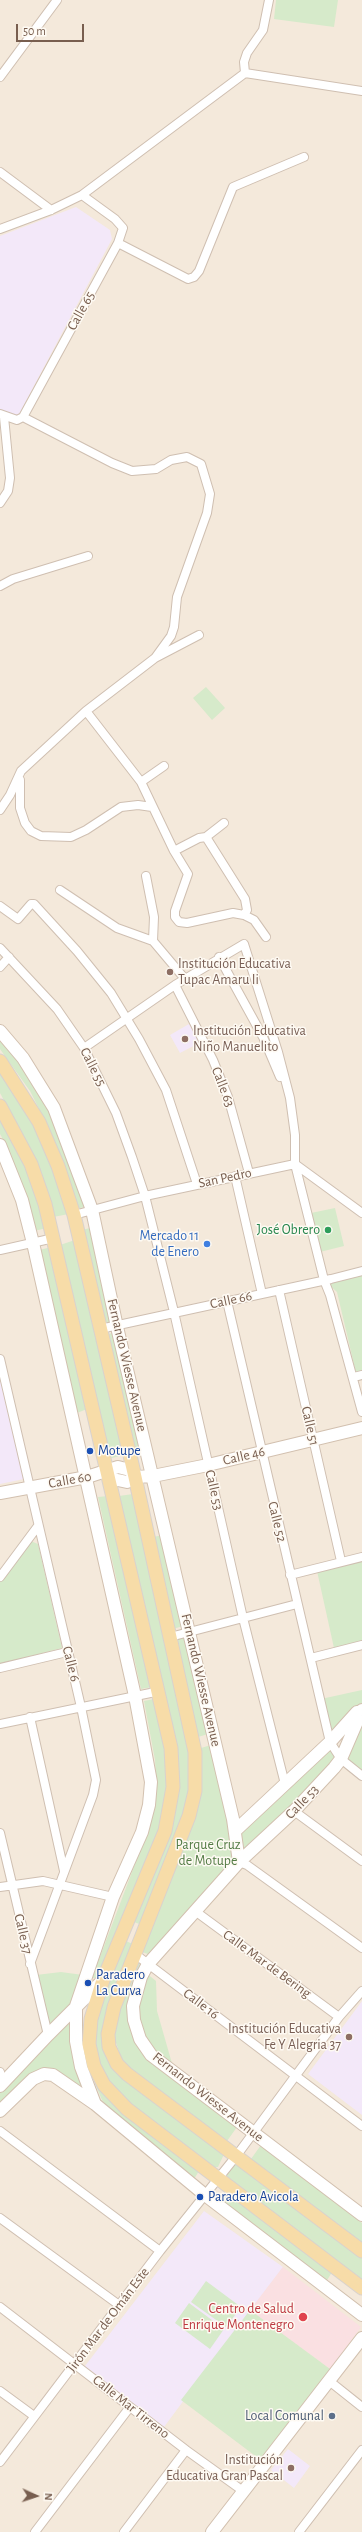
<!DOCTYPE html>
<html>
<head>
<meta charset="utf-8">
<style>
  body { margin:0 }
  #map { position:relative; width:362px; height:2532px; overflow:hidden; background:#fcf6ec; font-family:"Alegreya Sans",sans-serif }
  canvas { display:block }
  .north { position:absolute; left:16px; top:2476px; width:40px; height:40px; -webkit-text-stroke:3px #fefaf3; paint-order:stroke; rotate:93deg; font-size:11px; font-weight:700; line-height:16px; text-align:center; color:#785e4f }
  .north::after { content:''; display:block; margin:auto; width:14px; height:18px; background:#785e4f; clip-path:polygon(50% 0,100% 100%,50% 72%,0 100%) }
  .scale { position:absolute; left:16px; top:24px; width:68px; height:18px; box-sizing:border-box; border:2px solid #785e4f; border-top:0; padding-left:5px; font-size:12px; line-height:14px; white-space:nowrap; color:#785e4f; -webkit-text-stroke:3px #fefaf3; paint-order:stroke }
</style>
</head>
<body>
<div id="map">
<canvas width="362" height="2532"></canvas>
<div class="north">N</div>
<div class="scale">50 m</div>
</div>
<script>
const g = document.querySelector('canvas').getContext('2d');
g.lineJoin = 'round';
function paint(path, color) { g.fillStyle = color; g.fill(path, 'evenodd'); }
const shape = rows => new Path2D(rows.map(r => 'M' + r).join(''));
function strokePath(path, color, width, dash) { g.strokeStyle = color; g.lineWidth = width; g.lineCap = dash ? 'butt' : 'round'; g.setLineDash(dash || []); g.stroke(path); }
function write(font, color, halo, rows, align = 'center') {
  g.font = font + ' "Alegreya Sans",sans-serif'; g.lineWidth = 3; g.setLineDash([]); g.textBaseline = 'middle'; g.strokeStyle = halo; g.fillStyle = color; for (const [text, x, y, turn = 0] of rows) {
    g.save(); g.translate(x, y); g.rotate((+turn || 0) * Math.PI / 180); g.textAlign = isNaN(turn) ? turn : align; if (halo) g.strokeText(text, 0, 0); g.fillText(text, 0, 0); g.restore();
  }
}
paint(shape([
  [0,0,362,0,362,2532,0,2532]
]), '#f4e9db');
paint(shape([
  [76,207,110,230,112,239,18,416,7,417,0,411,0,236],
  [189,1024,199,1043,180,1053,170,1035],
  [0,1379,24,1479,0,1484],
  [362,2001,362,2115,308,2074],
  [204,2211,283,2267,164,2427,85,2366],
  [288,2449,310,2466,294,2488,271,2470]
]), '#f3e8f9');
paint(shape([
  [283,2267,361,2327,330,2369,250,2310]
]), '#fae0e2');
paint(shape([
  [276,0,338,0,334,27,274,19],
  [206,687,225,708,212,720,193,698],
  [0,1038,15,1056,47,1107,62,1140,84,1207,76,1209,48,1127,30,1091,0,1049],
  [0,1069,28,1109,49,1154,69,1214,53,1217,36,1161,0,1093],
  [0,1114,24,1158,47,1228,34,1231,11,1154,0,1134],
  [335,1208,344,1246,320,1252,311,1213],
  [90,1228,113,1323,104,1326,82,1230],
  [75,1240,124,1455,108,1459,60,1245],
  [52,1247,87,1409,77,1413,39,1250],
  [362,1271,362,1371,356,1373,337,1292,325,1281],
  [115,1332,143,1451,133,1453,106,1335],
  [133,1494,192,1755,193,1788,142,1925,134,1922,165,1843,178,1771,175,1736,119,1496],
  [108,1496,152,1687,141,1689,98,1497],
  [163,1535,183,1626,173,1629,153,1537],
  [28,1540,38,1544,62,1648,0,1664,0,1577],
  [362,1561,362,1641,334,1648,317,1571],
  [185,1636,208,1734,198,1737,176,1639],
  [362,1690,362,1706,331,1739,321,1699],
  [154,1699,163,1737,168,1785,162,1820,98,1978,92,1978,144,1840,156,1779,155,1760,144,1701],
  [362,1717,362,1771,344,1758],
  [211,1745,228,1806,234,1862,148,1954,142,1952,198,1789,201,1748],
  [330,1747,338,1759,241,1859,237,1833],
  [126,1941,135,1945,108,2056,225,2152,218,2167,213,2167,126,2103,100,2067,95,2047,97,2011],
  [138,1961,141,1965,131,1994,145,2055,157,2067,237,2127,227,2141,129,2068,121,2057,113,2034,115,2020],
  [61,1972,83,1975,75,2005,49,2030,36,1975],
  [146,1973,156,1981,157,2011,173,2067,157,2057,141,2033,138,1999],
  [72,2020,73,2060,86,2095,47,2069,0,2107,0,2093],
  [88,2067,114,2105,199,2171,194,2179,111,2112,102,2100],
  [261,2145,362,2223,362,2245,251,2159],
  [235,2161,362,2255,362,2282,227,2178,226,2175],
  [226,2190,332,2272,326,2282,219,2199],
  [206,2281,241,2307,226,2327,191,2302],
  [189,2303,224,2329,210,2349,175,2323],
  [250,2310,330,2369,262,2461,181,2400]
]), '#d6eaca');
const street = shape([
  [245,73,244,62,247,53,263,30,269,0],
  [0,77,57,0],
  [0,172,51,210],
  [0,229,51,210,82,195,245,73,362,91],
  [118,243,188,279,194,277,199,271,233,187,304,157],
  [0,414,17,420,23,417,118,243,123,228,115,219,82,195],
  [23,417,112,463,132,471,156,469,171,460,187,457,201,464,210,494,207,513,177,597,174,627,171,636,155,658],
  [0,503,8,491,10,478,4,417],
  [0,586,13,579,88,556],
  [86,711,141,782,174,851,188,874,175,911,175,917,179,922,187,923,233,913,244,915,254,920,266,937],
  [20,780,20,808,25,823,31,831,41,836,71,837,86,830,121,807,138,805,152,807],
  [141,782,164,766],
  [0,810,10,795,21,771,86,711,155,658,199,635],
  [206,837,224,823],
  [174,851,199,838,206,837,245,899,247,910,244,915],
  [146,876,154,917,153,941],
  [60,890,117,928,153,941,185,979],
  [0,906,18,919,31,904,34,904,77,951,111,993,139,1039,166,1090,197,1184],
  [0,948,57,1009,84,1048,116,1113,132,1157,145,1196,174,1312,243,1618,285,1784],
  [219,957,263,1037,280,1077],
  [0,967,9,957],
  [175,985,213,1060,228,1097,249,1173],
  [84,1048,175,985,244,944,278,1052,290,1098,295,1135,295,1164,324,1280,330,1295,362,1412],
  [235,1176,262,1294],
  [74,1215,145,1196,295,1164,362,1213],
  [0,1250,54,1238],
  [279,1290,341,1561],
  [227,1301,330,1742,341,1759,362,1776],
  [100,1329,331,1279,362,1271],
  [0,1359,81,1707,96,1780,93,1795,30,1964],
  [354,1377,362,1375],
  [290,1575,362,1557],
  [0,1577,38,1526],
  [170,1637,297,1604],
  [311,1658,362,1645],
  [0,1668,67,1652],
  [30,1717,64,1871],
  [0,1724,160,1691],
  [294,1811,362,1861],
  [0,1833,48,2035],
  [239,1862,247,1865,362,1948],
  [0,1887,43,1881,113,1897],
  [195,1911,339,2017],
  [135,1954,362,2126],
  [0,2072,3,2083],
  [0,2131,160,2251],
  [0,2218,119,2305],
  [0,2307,186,2450,243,2491],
  [328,2380,362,2407],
  [0,2391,34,2416],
  [0,2462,160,2251,237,2155,339,2017,362,1991],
  [35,2532,130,2407],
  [124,2532,186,2450],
  [299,2532,362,2450]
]);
const secondary = shape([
  [0,1031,23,1058,54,1108,92,1210,117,1327,233,1819,239,1862],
  [0,1145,22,1200,33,1243,135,1696,151,1782,149,1805,142,1832,113,1897,76,2006,76,2041,81,2067,95,2104],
  [107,1472,113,1479,127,1482,135,1477,153,1476,208,1465,362,1428],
  [0,1493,87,1477,118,1467,130,1470,135,1477],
  [362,1710,341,1759,334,1768,294,1811,239,1862,148,1964,141,1977,133,2006,134,2020,140,2039,151,2055,362,2215],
  [235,1831,330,1742,357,1712],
  [0,2086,48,2035,103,1980],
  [0,2111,33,2079,44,2074,53,2075,95,2104,205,2195,362,2315],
  [212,2532,362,2338]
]);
const primary = shape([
  [0,1061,39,1122,58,1166,74,1215,135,1477,195,1752,195,1791,189,1816,114,2007,108,2034,109,2047,117,2064,127,2074,362,2251],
  [0,1106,31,1164,45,1204,171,1748,173,1787,165,1831,103,1980,91,2019,89,2044,94,2066,104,2085,127,2109,362,2288]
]);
strokePath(street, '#cfbfb1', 10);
strokePath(secondary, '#d2c0af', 14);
strokePath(primary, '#d9d2ce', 15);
strokePath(street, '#fff', 8);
strokePath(secondary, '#fff', 12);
strokePath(primary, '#f7dca8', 13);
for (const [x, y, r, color] of [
  [170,972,4,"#8d6e63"],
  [185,1039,4,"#8d6e63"],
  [328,1230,4,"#2e9e5b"],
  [207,1244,4,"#3f7fe0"],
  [90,1451,4,"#1a4fb4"],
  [88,1983,4,"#1a4fb4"],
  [349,2037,4,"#8d6e63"],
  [200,2197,4,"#1a4fb4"],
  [303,2317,5,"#e0444e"],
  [332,2416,4,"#5c6f8a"],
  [291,2468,4,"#8d6e63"]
]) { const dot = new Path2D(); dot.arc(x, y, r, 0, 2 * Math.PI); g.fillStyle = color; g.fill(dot); strokePath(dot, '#fefaf3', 1.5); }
write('14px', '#785e4f', '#fefaf3', [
  ["Calle 65",81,311,-61],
  ["Calle 55",93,1067,63],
  ["Calle 63",223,1087,69],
  ["San Pedro",225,1178,-12],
  ["Calle 66",231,1300,-12],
  ["Fernando Wiesse Avenue",127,1365,77],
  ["Calle 51",310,1426,77],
  ["Calle 46",244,1456,-13],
  ["Calle 60",70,1480,-10],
  ["Calle 53",214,1490,77],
  ["Calle 52",277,1522,76],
  ["Calle 6",71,1664,76],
  ["Fernando Wiesse Avenue",201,1680,77],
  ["Calle 53",302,1802,-46],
  ["Calle 37",23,1934,77],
  ["Calle Mar de Bering",267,1964,36],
  ["Calle 16",201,2004,37],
  ["Fernando Wiesse Avenue",208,2097,38],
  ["Jirón Mar de Omán Este",108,2320,-53],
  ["Calle Mar Tirreno",131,2407,38]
]);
write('14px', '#785e54', '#fefaf3', [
  ["Institución Educativa",178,964],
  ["Tupac Amaru Ii",178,980],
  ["Institución Educativa",193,1031],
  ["Niño Manuelito",193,1047],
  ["Institución Educativa",341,2029,"right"],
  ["Fe Y Alegria 37",341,2045,"right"],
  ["Institución",283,2460,"right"],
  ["Educativa Gran Pascal",283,2476,"right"]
], 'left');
write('14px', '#27864d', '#fefaf3', [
  ["José Obrero",320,1230]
], 'right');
write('14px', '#366cbe', '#fefaf3', [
  ["Mercado 11",199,1236],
  ["de Enero",199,1252]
], 'right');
write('14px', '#164399', '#fefaf3', [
  ["Motupe",98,1451],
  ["Paradero",96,1975],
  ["La Curva",96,1991],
  ["Paradero Avicola",208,2197]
], 'left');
write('14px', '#557d47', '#fefaf3', [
  ["Parque Cruz",208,1845],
  ["de Motupe",208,1861]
]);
write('14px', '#be3a42', '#fefaf3', [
  ["Centro de Salud",294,2309],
  ["Enrique Montenegro",294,2325]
], 'right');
write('14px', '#4e5e75', '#fefaf3', [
  ["Local Comunal",324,2416]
], 'right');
</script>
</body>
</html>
